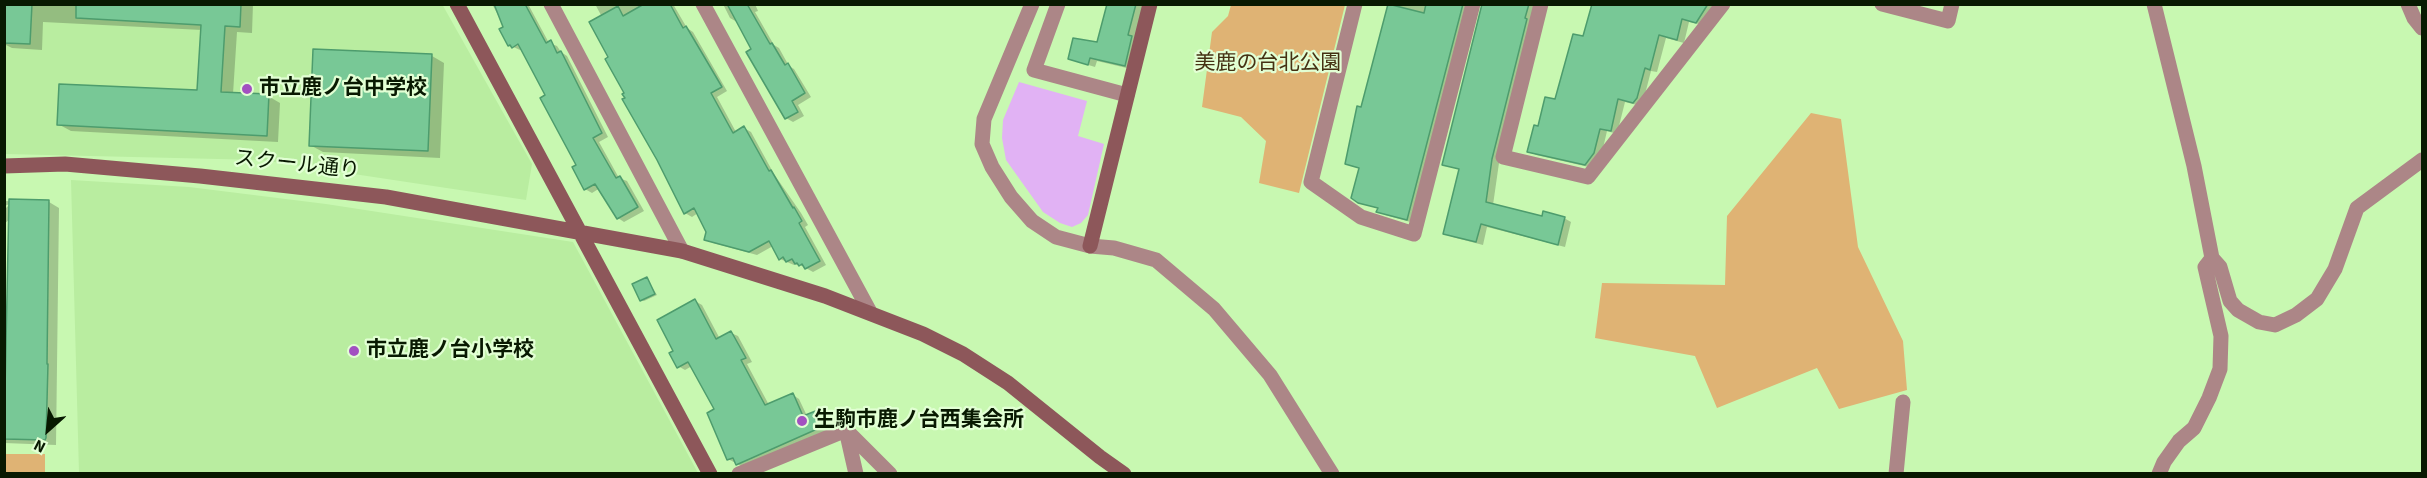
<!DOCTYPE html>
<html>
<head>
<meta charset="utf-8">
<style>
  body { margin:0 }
  #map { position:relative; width:2427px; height:478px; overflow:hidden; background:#c8f8b1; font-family:"Source Sans 3",sans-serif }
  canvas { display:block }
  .frame { position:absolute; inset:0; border:6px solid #081901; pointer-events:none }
  .north { position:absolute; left:18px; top:400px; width:60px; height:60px; -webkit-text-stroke:4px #e2ffd4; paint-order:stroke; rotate:207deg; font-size:16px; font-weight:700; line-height:24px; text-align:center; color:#081901 }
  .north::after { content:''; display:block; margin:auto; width:21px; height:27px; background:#081901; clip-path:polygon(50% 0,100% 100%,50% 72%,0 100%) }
</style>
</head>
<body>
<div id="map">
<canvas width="2427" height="478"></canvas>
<div class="frame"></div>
<div class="north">N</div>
</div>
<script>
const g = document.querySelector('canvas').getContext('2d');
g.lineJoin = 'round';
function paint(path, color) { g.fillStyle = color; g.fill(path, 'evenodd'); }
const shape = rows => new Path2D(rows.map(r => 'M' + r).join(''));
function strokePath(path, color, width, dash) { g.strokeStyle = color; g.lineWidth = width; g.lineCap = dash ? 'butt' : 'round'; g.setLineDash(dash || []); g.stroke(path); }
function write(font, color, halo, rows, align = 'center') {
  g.font = font + ' "Source Sans 3","Noto Sans JP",sans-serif'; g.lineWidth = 4.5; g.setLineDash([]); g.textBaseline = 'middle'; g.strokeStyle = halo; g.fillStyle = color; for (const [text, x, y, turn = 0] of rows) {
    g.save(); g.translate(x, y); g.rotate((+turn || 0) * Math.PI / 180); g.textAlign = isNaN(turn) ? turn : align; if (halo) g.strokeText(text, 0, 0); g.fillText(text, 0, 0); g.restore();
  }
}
paint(shape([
  [442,4,532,164,526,200,261,160,5,154,5,5],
  [71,180,189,187,326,204,573,242,698,473,79,473]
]), '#b9eda0');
paint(shape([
  [1231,5,1345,5,1299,193,1259,183,1266,141,1241,117,1202,107,1212,32,1228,16],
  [1811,113,1841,119,1858,247,1903,341,1907,390,1839,409,1817,368,1717,408,1695,356,1595,338,1602,283,1725,285,1727,216],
  [5,454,45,454,45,473,5,473]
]), '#dfb374');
paint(shape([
  [1019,82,1087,101,1078,136,1104,144,1088,215,1081,223,1072,227,1060,223,1043,212,1006,160,1002,138,1003,120]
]), '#e1b2f4');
paint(shape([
  [4,4,253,4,252,33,237,32,233,94,268,96,280,103,278,142,71,131,58,124,198,92,202,30,43,22,42,50,12,48,4,44],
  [492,4,528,4,549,43,557,46,561,52,567,56,608,137,599,142,619,178,627,181,644,211,624,222,618,218,600,188,592,193,585,189,578,165,547,96,523,49,520,50,509,45,505,28],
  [595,4,673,4,687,28,693,32,727,91,717,97,736,132,744,128,751,132,774,174,801,213,808,225,805,227,826,265,813,272,797,263,794,265,780,259,773,246,757,255,713,243,706,239,708,232,698,213,692,217,685,213,627,98,610,58,602,17],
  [723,4,755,4,758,11,755,12,774,45,779,48,789,66,794,69,811,97,798,105,804,116,793,122,786,118,753,50,737,22,730,18],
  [1108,4,1145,4,1131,69,1097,61,1095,67,1069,59,1098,44],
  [1389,4,1471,4,1414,223,1385,215,1378,211,1379,209,1359,202,1360,169,1347,163],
  [1497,4,1536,4,1499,163,1493,205,1543,218,1564,218,1571,222,1565,247,1487,227,1483,245,1452,237,1445,233,1460,170,1444,164],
  [1594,4,1716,4,1704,25,1689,22,1684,43,1666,38,1657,72,1651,71,1643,102,1641,106,1625,102,1617,134,1607,131,1601,157,1593,168,1536,155,1529,151,1556,101,1584,38],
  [432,56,444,63,440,158,323,152,310,145],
  [4,201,49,202,59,208,56,445,4,443,10,219,4,224,4,210,10,204,4,206],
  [647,279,657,295,644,301,641,300],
  [695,301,702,305,720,339,731,333,738,336,752,362,747,364,769,405,793,395,799,399,807,416,818,412,825,416,830,430,743,467,728,459,716,410,692,366,685,370,678,366,675,351]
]), '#0003');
const building = shape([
  [4,4,32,4,30,44,4,43,4,4],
  [76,4,241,4,240,27,225,26,221,92,269,94,267,136,57,125,59,84,197,90,201,25,76,18,76,4],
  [494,4,525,4,546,43,551,40,557,53,561,51,602,133,593,138,616,178,620,176,638,207,617,219,595,184,584,190,572,167,576,165,540,98,545,95,518,44,512,48,510,45,508,46,499,29,503,27,494,4],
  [644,4,670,4,683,28,686,26,722,87,711,93,733,133,744,126,769,171,771,170,793,208,794,207,802,221,799,223,820,261,805,269,802,264,799,266,797,263,795,264,792,259,786,262,783,257,779,260,769,241,749,252,704,240,706,232,694,208,684,214,657,160,622,99,625,98,622,94,624,93,605,59,608,57,589,22,618,6,623,16,644,4],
  [727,4,747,4,770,44,772,43,785,65,788,63,805,93,792,101,798,112,785,119,746,52,751,49,727,4],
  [1107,4,1136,4,1128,35,1132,36,1125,66,1090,58,1088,65,1068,59,1073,38,1097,42,1107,4],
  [1388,4,1424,13,1426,4,1463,4,1407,220,1376,212,1378,208,1358,203,1351,198,1359,168,1345,164,1357,106,1361,107,1388,4],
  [1482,4,1529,4,1525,18,1527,19,1492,159,1486,202,1542,216,1543,211,1565,217,1558,245,1481,224,1476,242,1443,234,1459,169,1442,165,1482,4],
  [1592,4,1708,4,1696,23,1682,19,1677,40,1659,35,1650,70,1645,68,1637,98,1633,103,1618,99,1611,131,1600,129,1594,153,1585,165,1527,152,1534,125,1538,126,1545,97,1555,99,1573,34,1583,36,1592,4],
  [313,49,432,54,428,151,309,146,313,49],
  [9,199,49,200,47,364,48,364,46,438,45,440,4,439,9,199],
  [647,277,655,294,640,301,632,284,647,277],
  [695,299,716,339,731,331,746,358,741,360,765,405,793,393,803,416,818,410,824,426,736,465,733,458,727,460,707,413,714,409,688,362,677,368,669,353,673,351,657,320,695,299]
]);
paint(building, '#78c896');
strokePath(building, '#4d9c6d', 1.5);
strokePath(shape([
  [551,4,682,251],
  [703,4,870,312],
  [1032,4,984,119,982,144,992,167,1011,197,1032,221,1056,237,1090,246,1114,248,1156,260,1214,309,1270,375,1332,474],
  [1058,4,1034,70,1127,95],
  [1355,4,1311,182,1361,217,1414,234,1473,4],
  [1541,4,1503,157,1588,177,1723,4],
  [1882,4,1948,21,1952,4],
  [2154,4,2194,166,2212,258,2220,267,2230,301,2238,310,2259,322,2275,325,2296,315,2317,299,2335,269,2357,208,2422,160],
  [2408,4,2414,18,2422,28],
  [846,430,856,474],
  [739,474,846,430,890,474],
  [1896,474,1903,402],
  [2159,474,2164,462,2179,441,2194,428,2209,398,2220,369,2221,336,2205,267,2212,258]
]), '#ac8687', 15);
strokePath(shape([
  [457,4,710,474],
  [4,166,65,164,200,176,386,197,682,251,825,296,923,334,963,354,1008,383,1100,457,1124,474],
  [1090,246,1150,4]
]), '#8d575a', 15);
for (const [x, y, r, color] of [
  [247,89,6,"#a251c1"],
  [354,351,6,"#a251c1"],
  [802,421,6,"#a251c1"]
]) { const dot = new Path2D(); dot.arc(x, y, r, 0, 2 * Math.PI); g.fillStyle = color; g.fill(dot); strokePath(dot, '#e2ffd4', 2); }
write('21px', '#453113', '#e2ffd4', [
  ["美鹿の台北公園",1268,64]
]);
write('bold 21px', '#081901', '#e2ffd4', [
  ["市立鹿ノ台中学校",259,89],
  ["市立鹿ノ台小学校",366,351],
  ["生駒市鹿ノ台西集会所",814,421]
], 'left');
write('21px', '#081901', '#e2ffd4', [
  ["スクール通り",297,166,6]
]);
</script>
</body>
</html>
